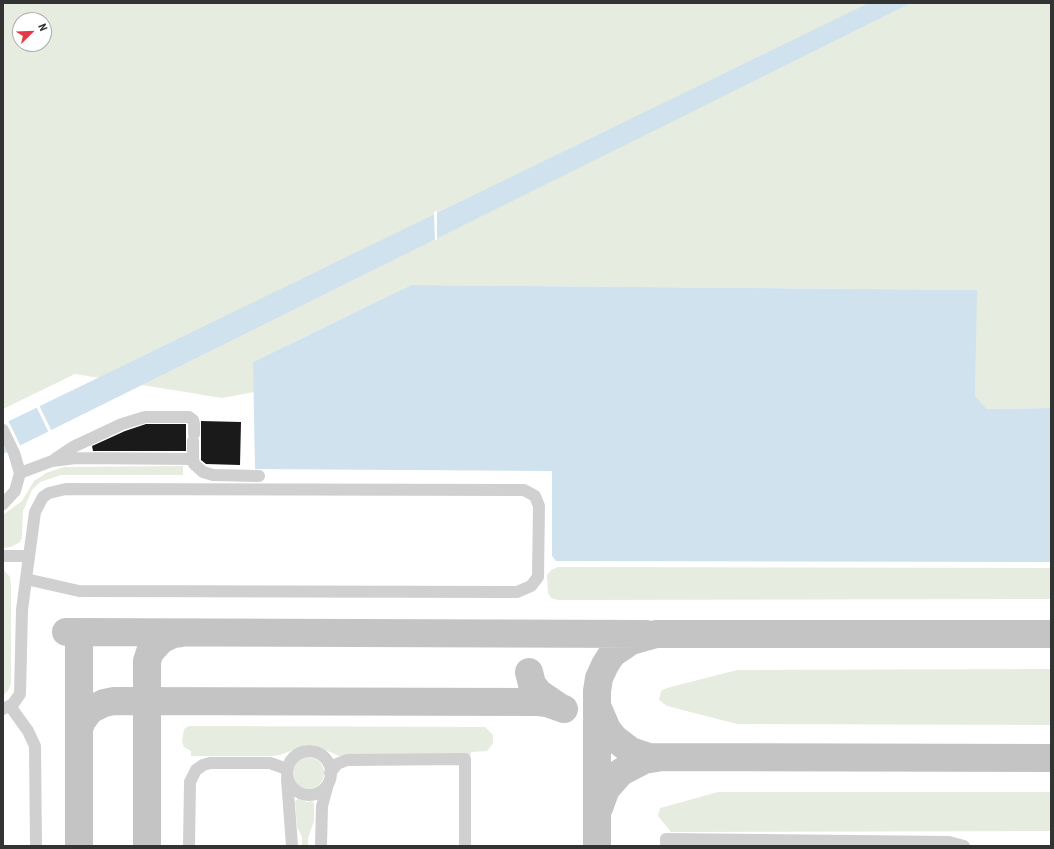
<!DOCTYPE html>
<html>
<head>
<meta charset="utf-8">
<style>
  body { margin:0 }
  #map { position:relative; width:1054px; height:849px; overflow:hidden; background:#fff; font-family:"Roboto Condensed",sans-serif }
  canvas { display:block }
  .frame { position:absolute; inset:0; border:4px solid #333; pointer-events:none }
  .north { position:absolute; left:12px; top:12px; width:40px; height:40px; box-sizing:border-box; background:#fff; border:1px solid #adadad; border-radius:50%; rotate:67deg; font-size:11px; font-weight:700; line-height:16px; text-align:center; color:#333 }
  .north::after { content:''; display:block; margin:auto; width:14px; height:18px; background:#e63946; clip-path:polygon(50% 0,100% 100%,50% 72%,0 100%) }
</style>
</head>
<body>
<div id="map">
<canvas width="1054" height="849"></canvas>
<div class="frame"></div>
<div class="north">N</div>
</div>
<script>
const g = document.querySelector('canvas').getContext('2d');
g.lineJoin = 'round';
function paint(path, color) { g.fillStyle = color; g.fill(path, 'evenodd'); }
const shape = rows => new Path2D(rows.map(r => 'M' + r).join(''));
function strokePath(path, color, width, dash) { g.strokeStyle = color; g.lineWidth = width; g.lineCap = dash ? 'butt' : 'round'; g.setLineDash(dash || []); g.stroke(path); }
paint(shape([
  [3,3,1051,3,1051,408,987,409,975,396,976,290,411,285,253,362,254,392,222,398,75,374,3,409],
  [20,20,44,20,44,44,20,44],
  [183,466,183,475,61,475,40,482,32,490,23,511,22,537,20,542,11,547,3,548,3,515,22,501,34,481,46,473,64,467],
  [558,567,1051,568,1051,599,558,600,551,598,548,593,547,575,551,570],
  [3,569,10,577,11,585,11,683,8,691,3,695],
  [1051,669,1051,725,737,724,667,706,659,700,661,691,667,688,737,670],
  [189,726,485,727,493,735,493,743,487,751,471,752,470,756,339,756,314,745,306,745,280,755,272,756,191,756,191,751,184,747,182,742,184,729],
  '292 773a16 16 0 1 1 32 0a16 16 0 1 1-32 0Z',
  [718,792,1051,792,1051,831,671,832,658,816,660,808,664,807],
  [298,799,307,802,312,801,314,803,314,821,308,838,308,846,302,846,302,837,297,827,295,801]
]), '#e6ecdf');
paint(shape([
  [869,3,911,3,3,454,3,424],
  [411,285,977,290,975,396,987,409,1051,408,1051,562,556,561,552,556,552,471,255,469,253,362]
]), '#cfe2ee');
paint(shape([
  [437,211,437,240,435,240,434,212],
  [39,405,52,432,49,433,36,406],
  [8,420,21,447,8,454,3,445,3,422]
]), '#fff');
strokePath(shape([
  [66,632,646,634],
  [529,672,532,684,539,693,561,708],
  [598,708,607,729,614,738,631,751,649,757,1051,758],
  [79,729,82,721,90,710,104,703,114,701,538,702,547,703,564,709],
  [599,808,606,789,621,772,644,760,657,758],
  [79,846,79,632],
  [147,846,147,661,150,652,161,640,173,634,181,633],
  [597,846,597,691,599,678,605,665,612,654,631,641,656,634,1051,634]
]), '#c4c4c4', 28);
paint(shape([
  [201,421,241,422,240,465,206,464,201,460],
  [146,424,186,424,186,451,93,451,92,446,125,431]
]), '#1a1a1a');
strokePath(shape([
  [3,430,14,453,20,473,15,491,3,504],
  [193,441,193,459,194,464,203,472,213,475,259,476],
  [55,459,73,447,122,424,145,417,189,417,193,420,194,424,194,434],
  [20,473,52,461,76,458,193,459],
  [3,556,29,556],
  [10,706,28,731,35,746,36,846],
  [3,709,13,704,20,694,22,610,26,579,35,512,43,497,49,493,66,489,524,490,535,496,539,506,538,577,531,586,517,592,79,591,26,579],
  '287 773a22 22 0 1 1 44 0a22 22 0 1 1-44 0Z',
  [330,773,337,764,347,760,465,759,465,846],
  [287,779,292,846],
  [849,843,856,841,949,842,964,846],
  [189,846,190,782,196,770,203,765,210,763,270,763,287,769],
  [321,846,322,806,328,784],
  [666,846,666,839,856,841]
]), '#d0d0d0', 12);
</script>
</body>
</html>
